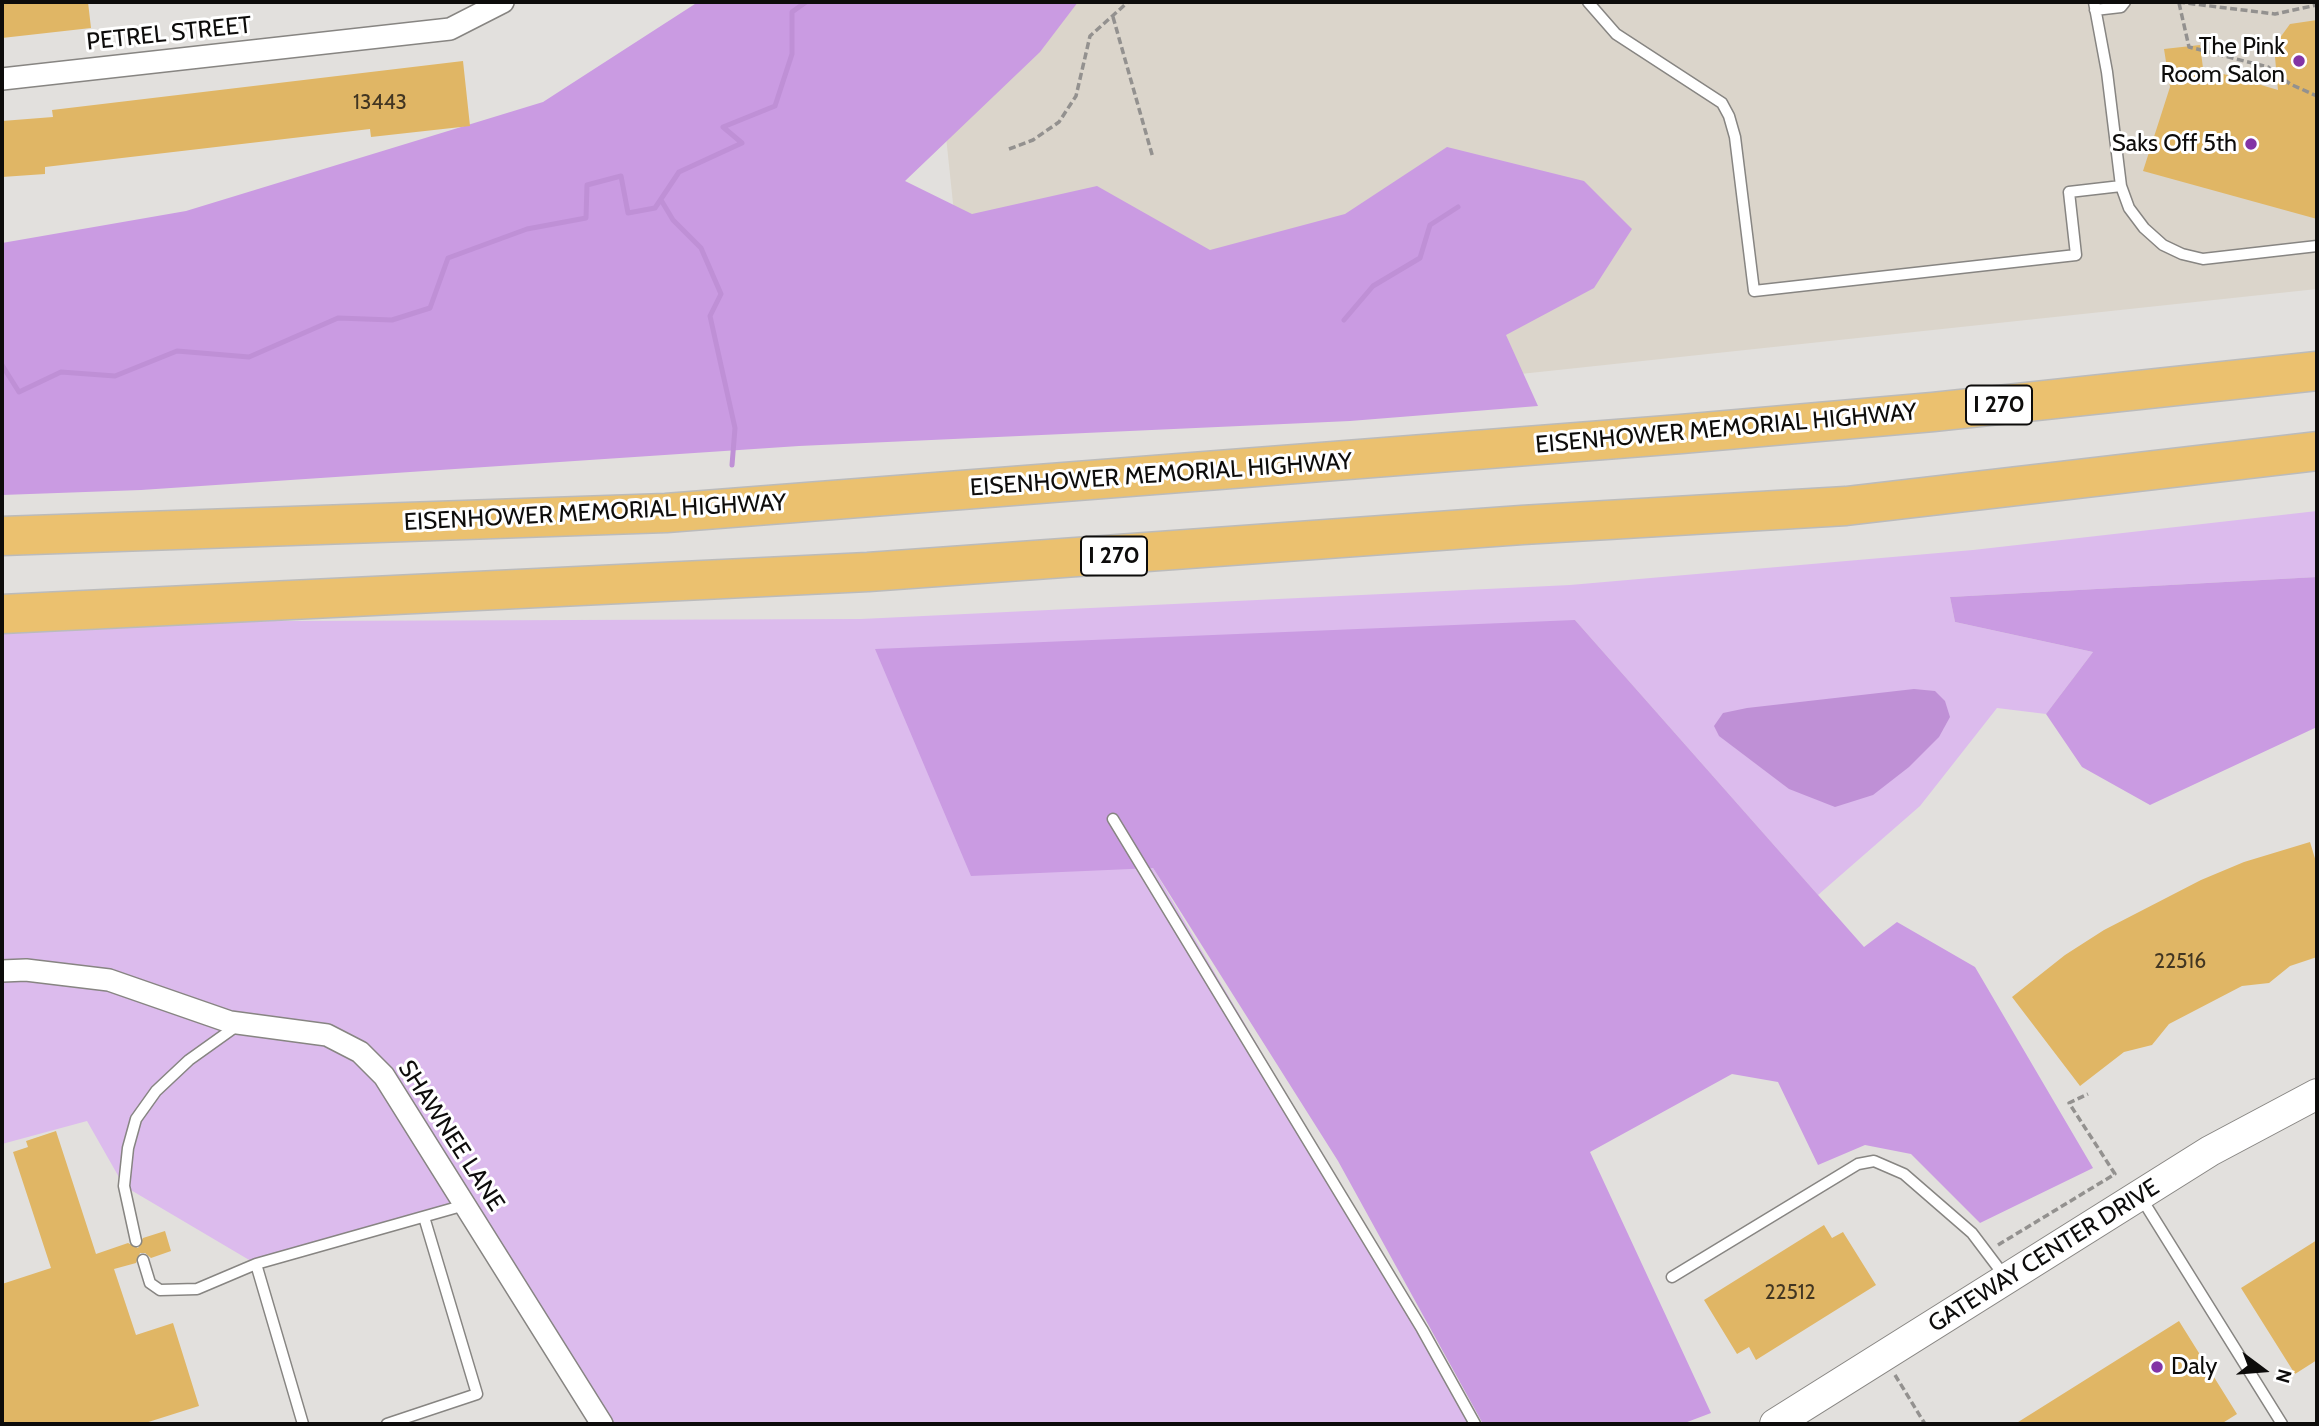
<!DOCTYPE html>
<html>
<head>
<meta charset="utf-8">
<style>
  body { margin:0 }
  #map { position:relative; width:2319px; height:1426px; overflow:hidden; background:#e2e0dd; font-family:Cabin,sans-serif }
  canvas { display:block }
  .frame { position:absolute; inset:0; border:4px solid #0d0c0b; pointer-events:none }
  .north { position:absolute; left:2228px; top:1335px; width:70px; height:70px; -webkit-text-stroke:5px #fff; paint-order:stroke; rotate:106deg; font-size:19px; font-weight:700; line-height:28px; text-align:center; color:#0d0c0b }
  .north::after { content:''; display:block; margin:auto; width:24px; height:32px; background:#0d0c0b; clip-path:polygon(50% 0,100% 100%,50% 72%,0 100%) }
</style>
</head>
<body>
<div id="map">
<canvas width="2319" height="1426"></canvas>
<div class="frame"></div>
<div class="north">N</div>
</div>
<script>
const g = document.querySelector('canvas').getContext('2d');
g.lineJoin = 'round';
function paint(path, color) { g.fillStyle = color; g.fill(path, 'evenodd'); }
const shape = rows => new Path2D(rows.map(r => 'M' + r).join(''));
function strokePath(path, color, width, dash) { g.strokeStyle = color; g.lineWidth = width; g.lineCap = dash ? 'butt' : 'round'; g.setLineDash(dash || []); g.stroke(path); }
function write(font, color, halo, rows, align = 'center') {
  g.font = font + ' Cabin,sans-serif'; g.lineWidth = 6; g.setLineDash([]); g.textBaseline = 'middle'; g.strokeStyle = halo; g.fillStyle = color; for (const [text, x, y, turn = 0] of rows) {
    g.save(); g.translate(x, y); g.rotate((+turn || 0) * Math.PI / 180); g.textAlign = isNaN(turn) ? turn : align; if (halo) g.strokeText(text, 0, 0); g.fillText(text, 0, 0); g.restore();
  }
}
paint(shape([
  [1005,2,2317,2,2317,289,977,432,939,70]
]), '#dbd5cb');
paint(shape([
  [2317,511,2317,577,1950,597,1955,622,2093,652,2046,714,1997,708,1920,806,1818,895,1575,620,1130,868,1153,868,1481,1424,587,1424,599,1420,465,1205,256,1264,124,1186,87,1121,2,1144,2,622,861,619,1570,585,1973,550]
]), '#dcbbed');
paint(shape([
  [698,2,1078,2,1040,52,905,181,972,214,1097,186,1210,250,1345,214,1447,147,1584,181,1632,229,1594,288,1506,335,1538,406,1350,421,799,446,141,490,2,495,2,243,186,211,543,102],
  [2317,577,2317,727,2150,805,2082,767,2046,714,2093,652,1955,622,1950,597],
  [1575,620,1864,947,1897,922,1975,967,2093,1168,1980,1223,1911,1154,1865,1145,1818,1165,1778,1082,1732,1074,1590,1152,1711,1413,1682,1424,1483,1424,1338,1161,1153,868,971,876,875,649]
]), '#ca9be2');
paint(shape([
  [1914,689,1935,691,1945,701,1950,717,1939,737,1909,767,1873,795,1835,807,1789,789,1719,736,1714,726,1723,713,1747,708]
]), '#bf90d6');
strokePath(shape([
  [661,200,673,220,701,248,721,294,710,316,735,428,732,465],
  [1344,320,1373,286,1420,258,1430,225,1458,207],
  [2,365,19,392,61,372,115,376,177,351,249,357,338,318,392,320,430,308,448,258,527,229,586,218,587,185,621,176,628,213,655,208,679,172,742,143,723,127,775,106,792,54,792,12,806,2]
]), '#bf90d6', 5);
paint(shape([
  [2,2,88,2,91,28,2,38],
  [2317,20,2317,219,2143,171,2170,87,2164,49,2200,45,2203,68,2278,90,2274,46,2290,24],
  [463,61,470,126,371,137,370,129,45,167,45,174,2,177,2,121,53,117,52,110],
  [2310,842,2317,865,2317,957,2290,966,2269,983,2242,986,2169,1024,2152,1045,2124,1052,2080,1086,2012,997,2065,955,2104,930,2201,880,2244,862],
  [56,1131,96,1254,128,1243,138,1248,143,1238,165,1231,171,1251,151,1258,145,1253,140,1253,136,1263,114,1269,136,1335,173,1323,199,1406,142,1424,2,1424,2,1284,51,1268,13,1152,28,1147,26,1141],
  [1824,1225,1832,1238,1843,1232,1876,1285,1756,1360,1749,1347,1737,1354,1704,1300],
  [2317,1240,2317,1360,2295,1374,2241,1288],
  [2179,1321,2237,1414,2221,1424,2015,1424]
]), '#e0b665');
const lane = shape([
  [1588,2,1616,34,1722,103,1729,116,1735,137,1754,291,2076,255,2069,192,2121,186],
  [2094,2,2107,72,2121,186,2129,208,2144,228,2163,245,2182,254,2203,259,2317,246],
  [2095,10,2121,7,2125,2],
  [1113,819,1422,1329,1475,1424],
  [2140,1196,2282,1424],
  [136,1241,124,1186,128,1148,136,1119,156,1091,189,1060,238,1025],
  [143,1260,150,1283,160,1290,197,1289,256,1264,465,1205],
  [256,1264,303,1424],
  [1672,1277,1858,1164,1874,1161,1904,1174,1972,1233,2006,1278],
  [387,1424,477,1394,424,1217]
]);
const street = shape([
  [2,79,450,29,503,2],
  [2,971,26,970,109,980,230,1022,327,1035,360,1052,384,1076,602,1424]
]);
const secondary = shape([
  [1775,1424,2210,1151,2317,1094]
]);
const highway = shape([
  [2,536,666,513,1681,434,1933,412,2317,371],
  [2,614,868,572,1522,525,1846,506,2317,451]
]);
strokePath(lane, '#878582', 13);
strokePath(street, '#878582', 24);
strokePath(secondary, '#878582', 32);
strokePath(highway, '#bbb', 41);
strokePath(shape([
  [2178,2,2275,14,2317,5],
  [2179,3,2189,47,2268,67,2290,84,2317,96],
  [1113,17,1153,158],
  [1009,149,1033,140,1059,122,1076,96,1090,36,1128,2],
  [1998,1245,2115,1174,2069,1103,2088,1094],
  [1895,1375,1925,1424]
]), '#93918f', 3.5, [7, 3.5]);
strokePath(lane, '#fff', 10);
strokePath(street, '#fff', 21);
strokePath(secondary, '#fff', 30);
strokePath(highway, '#ebc16f', 38);
for (const [x, y, r, color] of [
  [2299,61,7,"#8334a5"],
  [2251,144,7,"#8334a5"],
  [2157,1367,7,"#8334a5"]
]) { const dot = new Path2D(); dot.arc(x, y, r, 0, 2 * Math.PI); g.fillStyle = color; g.fill(dot); strokePath(dot, '#fff', 2.5); }
write('21px', '#423622', null, [
  ["13443",380,103],
  ["22516",2180,962],
  ["22512",1790,1293]
]);
for (const [x, y, w] of [
  [1999,405,66],
  [1114,556,66]
]) { const box = new Path2D(); box.roundRect(x - w / 2, y - 19.5, w, 39, 5); g.fillStyle = '#fff'; g.fill(box); strokePath(box, '#0d0c0b', 2); }
write('bold 23px', '#0d0c0b', null, [
  ["I 270",1999,405],
  ["I 270",1114,556]
]);
write('24px', '#0d0c0b', '#fff', [
  ["PETREL STREET",169,34,-6],
  ["EISENHOWER MEMORIAL HIGHWAY",1726,429,-5],
  ["EISENHOWER MEMORIAL HIGHWAY",1161,475,-4],
  ["EISENHOWER MEMORIAL HIGHWAY",595,513,-3],
  ["SHAWNEE LANE",451,1136,57],
  ["GATEWAY CENTER DRIVE",2044,1256,-32]
]);
write('24px', '#0d0c0b', '#fff', [
  ["The Pink",2285,47],
  ["Room Salon",2285,75],
  ["Saks Off 5th",2237,144],
  ["Daly",2171,1367,"left"]
], 'right');
</script>
</body>
</html>
